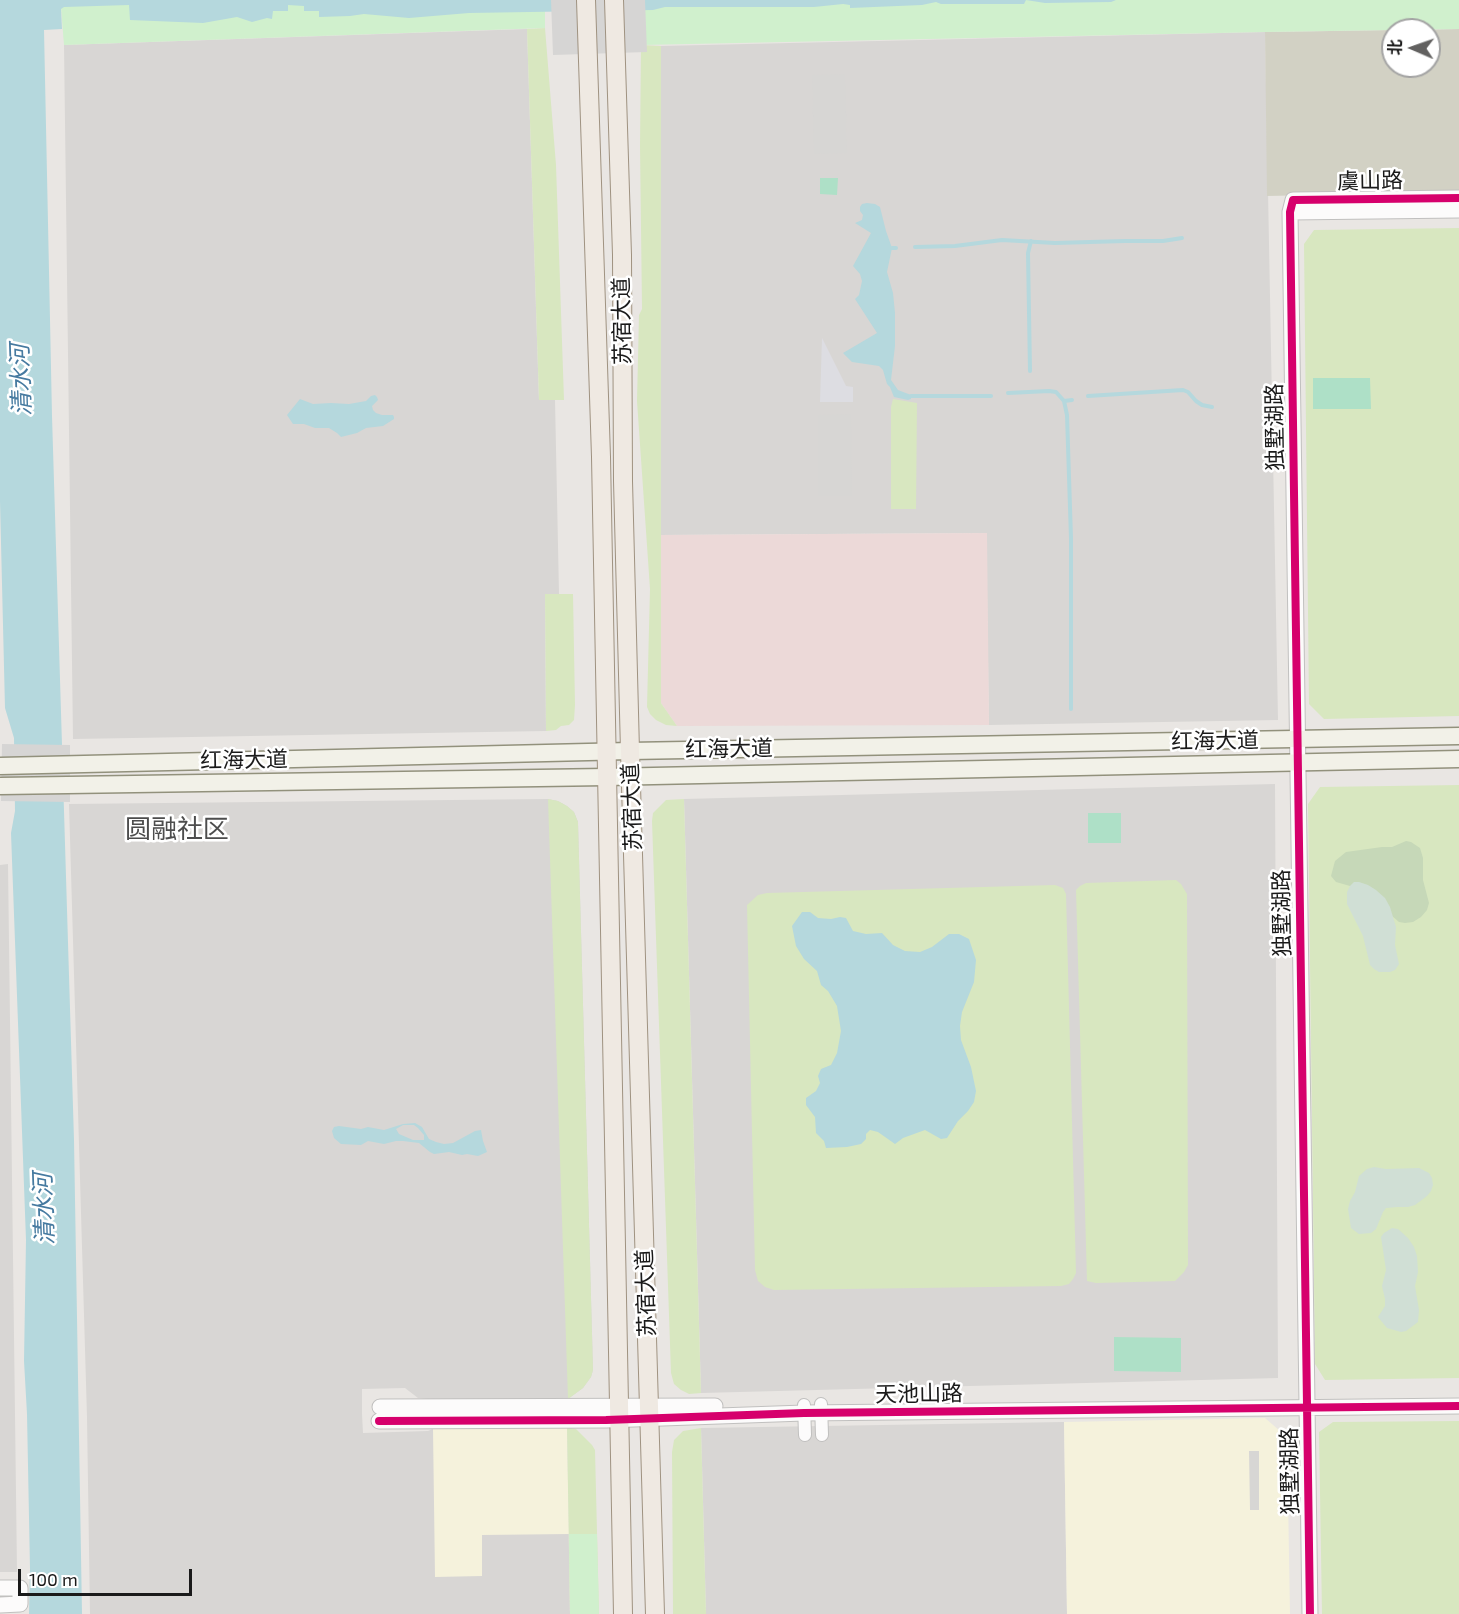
<!DOCTYPE html>
<html>
<head>
<meta charset="utf-8">
<style>
  body { margin:0 }
  #map { position:relative; width:1459px; height:1614px; overflow:hidden; background:#e9e6e3; font-family:"Exo 2","Noto Sans SC",sans-serif }
  canvas { display:block }
  .north { position:absolute; left:1381px; top:18px; width:60px; height:60px; box-sizing:border-box; background:#fff; border:2px solid #a3a3a3; border-radius:50%; rotate:272deg; font-size:16px; font-weight:700; line-height:24px; text-align:center; color:#1a1a1a }
  .north::after { content:''; display:block; margin:auto; width:21px; height:27px; background:#626160; clip-path:polygon(50% 0,100% 100%,50% 72%,0 100%) }
  .scale { position:absolute; left:18px; top:1569px; width:174px; height:27px; box-sizing:border-box; border:3px solid #1a1a1a; border-top:0; padding-left:8px; font-size:18px; line-height:21px; white-space:nowrap; color:#1a1a1a; -webkit-text-stroke:4px #fff; paint-order:stroke }
</style>
</head>
<body>
<div id="map">
<canvas width="1459" height="1614"></canvas>
<div class="north">北</div>
<div class="scale">100 m</div>
</div>
<script>
const g = document.querySelector('canvas').getContext('2d');
g.lineJoin = 'round';
function paint(path, color) { g.fillStyle = color; g.fill(path, 'evenodd'); }
const shape = rows => new Path2D(rows.map(r => 'M' + r).join(''));
function strokePath(path, color, width, dash) { g.strokeStyle = color; g.lineWidth = width; g.lineCap = dash ? 'butt' : 'round'; g.setLineDash(dash || []); g.stroke(path); }
function write(font, color, halo, rows, align = 'center') {
  g.font = font + ' "Exo 2","Noto Sans SC",sans-serif'; g.lineWidth = 5; g.setLineDash([]); g.textBaseline = 'middle'; g.strokeStyle = halo; g.fillStyle = color; for (const [text, x, y, turn = 0] of rows) {
    g.save(); g.translate(x, y); g.rotate((+turn || 0) * Math.PI / 180); g.textAlign = isNaN(turn) ? turn : align; if (halo) g.strokeText(text, 0, 0); g.fillText(text, 0, 0); g.restore();
  }
}
paint(shape([
  [527,29,539,400,555,400,559,594,545,594,546,731,73,739,64,45],
  [1265,32,1278,720,989,725,986,533,661,535,661,46],
  [1275,784,1278,1378,701,1393,684,799],
  [548,799,558,801,567,806,574,812,578,822,593,1370,591,1377,583,1388,568,1399,427,1399,418,1398,405,1388,362,1389,362,1414,363,1433,428,1431,433,1429,445,1428,567,1427,570,1614,90,1614,87,1417,69,804],
  [8,864,17,1572,0,1572,0,865],
  [1064,1422,1067,1614,706,1614,701,1428]
]), '#d8d6d4');
paint(shape([
  [987,533,989,725,677,726,661,703,661,535]
]), '#ecd9d8');
paint(shape([
  [1265,1418,1287,1437,1290,1614,1067,1614,1064,1422],
  [567,1427,569,1534,482,1535,482,1576,435,1577,433,1429]
]), '#f5f2dc');
paint(shape([
  [845,74,847,153,814,154,812,75],
  [851,414,852,496,818,496,818,415],
  [1249,1451,1259,1451,1259,1510,1250,1510]
]), '#d7d6d4');
paint(shape([
  [1459,29,1459,192,1267,196,1265,32,1393,30,1393,66,1429,66,1429,30,1413,30]
]), '#d2d1c4');
paint(shape([
  [545,28,556,165,564,400,539,400,527,29],
  [641,45,661,46,661,703,677,726,666,725,656,720,650,714,647,707,650,589,637,401,639,315,642,309,640,146],
  [1459,228,1459,716,1324,719,1309,704,1304,244,1314,230],
  [893,399,917,403,916,509,891,509,891,407],
  [545,594,573,594,575,705,574,720,569,725,561,726,556,730,546,731],
  [1459,785,1459,1378,1325,1380,1315,1364,1308,804,1320,787],
  [548,799,558,801,567,806,574,812,578,822,593,1370,591,1377,583,1388,568,1399],
  [684,799,701,1393,689,1394,681,1390,674,1384,671,1373,652,821,653,813,666,800],
  [1176,880,1181,884,1187,894,1188,1265,1184,1272,1175,1281,1096,1283,1087,1281,1076,890,1080,886,1086,883],
  [1055,885,1063,888,1066,894,1076,1273,1073,1279,1069,1284,1061,1286,774,1290,765,1287,758,1281,755,1270,747,905,758,895,767,893],
  [1459,1421,1459,1614,1322,1614,1319,1432,1333,1422],
  [567,1427,576,1429,592,1445,595,1450,599,1614,570,1614],
  [701,1428,706,1614,673,1614,672,1452,674,1440,683,1431]
]), '#d8e7c0');
paint(shape([
  [1406,841,1411,842,1420,848,1423,858,1423,880,1429,903,1427,910,1421,917,1413,922,1405,923,1399,922,1358,886,1350,886,1336,882,1331,876,1335,861,1346,852,1382,847,1392,847]
]), '#c6d8b8');
paint(shape([
  [1354,882,1359,882,1368,885,1376,890,1385,898,1390,907,1396,927,1395,945,1399,964,1395,970,1390,972,1379,972,1374,969,1370,965,1363,936,1347,904,1347,892,1350,886],
  [1374,1167,1386,1169,1419,1168,1429,1173,1432,1178,1433,1185,1431,1191,1427,1196,1415,1205,1408,1207,1398,1207,1386,1208,1383,1212,1376,1229,1371,1233,1359,1234,1351,1228,1348,1209,1350,1201,1355,1192,1359,1176,1367,1169],
  [1392,1228,1398,1229,1408,1238,1414,1247,1417,1256,1418,1272,1415,1286,1419,1310,1418,1322,1406,1331,1401,1332,1387,1328,1378,1317,1385,1306,1385,1299,1382,1286,1386,1270,1381,1237,1384,1233]
]), '#d0dfd5');
paint(shape([
  [75,0,545,0,545,28,64,45,61,8],
  [640,0,1459,0,1459,29,1265,32,641,45],
  [569,1534,597,1534,599,1614,570,1614]
]), '#d0f0cd');
paint(shape([
  [820,178,838,178,837,195,820,194],
  [1313,378,1370,378,1371,409,1313,409],
  [1121,813,1121,843,1088,843,1088,813],
  [1114,1337,1181,1338,1181,1372,1114,1371]
]), '#aee0c7');
paint(shape([
  [822,338,846,386,853,387,853,402,820,402]
]), '#dddde2');
paint(shape([
  [0,0,1116,0,1111,2,1045,3,1026,0,1024,4,941,4,936,2,922,5,850,8,850,5,843,4,814,7,665,7,653,10,469,13,409,18,364,14,350,16,319,17,319,11,304,11,304,6,288,5,288,11,273,11,272,19,267,18,252,22,237,17,203,23,130,20,129,5,64,7,61,9,62,29,44,30,52,416,74,1140,82,1614,29,1614,30,1569,27,1414,24,1361,26,1240,11,833,15,811,14,738,5,708,0,501],
  [867,203,875,204,880,207,886,231,892,248,887,272,893,293,895,313,895,346,891,380,898,390,911,395,911,399,908,400,894,397,890,387,887,384,883,370,879,366,852,362,843,353,877,333,855,299,859,295,862,281,860,274,853,266,871,233,855,223,862,220,863,215,860,211,860,207,862,204],
  [375,395,377,397,378,400,372,406,373,410,376,413,382,415,393,415,394,417,394,419,383,426,366,428,357,433,341,437,337,433,329,428,315,428,304,424,293,424,287,415,300,399,313,404,331,403,349,404,366,401,371,396],
  [802,912,810,912,818,918,831,919,840,917,846,918,853,931,866,934,882,933,893,945,905,951,920,952,932,947,949,934,959,934,969,939,976,960,974,982,962,1012,960,1026,961,1040,971,1067,976,1091,974,1102,968,1111,958,1121,947,1138,941,1139,925,1130,903,1138,895,1144,878,1132,870,1130,866,1134,866,1139,861,1144,847,1147,826,1148,824,1141,816,1133,815,1117,806,1105,806,1098,816,1091,820,1083,818,1076,821,1069,831,1065,837,1053,841,1031,837,1006,828,991,821,985,817,971,804,959,796,946,792,926],
  [415,1123,422,1127,429,1139,436,1142,444,1144,453,1143,475,1131,481,1130,483,1141,487,1152,478,1156,467,1154,462,1155,449,1152,434,1154,430,1152,419,1143,403,1141,396,1141,384,1144,368,1141,361,1145,341,1144,334,1138,332,1131,334,1127,339,1126,361,1129,368,1127,384,1130,403,1124],
  [403,1125,414,1125,418,1128,424,1135,424,1140,413,1140,399,1134,396,1129]
]), '#b5d8dd');
paint(shape([
  [551,0,645,0,647,52,553,55],
  [2,744,70,745,70,802,1,801]
]), '#d6d5d4');
strokePath(shape([
  [915,247,955,246,1002,240,1055,243,1125,241,1163,241,1182,238],
  [892,248,896,248],
  [1030,371,1028,253,1031,241],
  [1008,393,1049,391,1056,392,1064,401,1067,415,1071,538,1071,709],
  [911,396,991,396],
  [1088,396,1183,390,1188,392,1196,401,1202,405,1212,407],
  [1064,401,1072,400]
]), '#b5d8dd', 4);
const minor = shape([
  [821,1404,822,1435],
  [804,1405,805,1435]
]);
const tertiary = shape([
  [1290,212,1459,210],
  [380,1407,715,1406],
  [379,1421,606,1420,804,1413,1459,1406],
  [0,1588,20,1588,20,1604,0,1605],
  [1310,1614,1290,212,1293,200,1459,198]
]);
const secondary = shape([
  [0,766,630,751,1459,736],
  [0,786,606,777,1459,759]
]);
const primary = shape([
  [586,0,601,457,623,1614],
  [614,0,622,255,623,481,630,751,655,1614]
]);
strokePath(minor, '#c1c0bf', 14);
strokePath(tertiary, '#c1c0bf', 17);
strokePath(secondary, '#92917c', 19);
strokePath(primary, '#9f9280', 20);
strokePath(minor, '#fcfbfb', 12);
strokePath(tertiary, '#fcfbfb', 15);
strokePath(secondary, '#f2f1e8', 16);
strokePath(primary, '#efe9e2', 18);
strokePath(shape([
  [379,1421,606,1420,804,1413,1459,1406],
  [1310,1614,1290,212,1293,200,1459,198]
]), '#d6006c', 8);
write('22px', '#1a1a1a', '#fff', [
  ["虞山路",1370,181,-1],
  ["苏宿大道",622,321,-91],
  ["独墅湖路",1275,427,-91],
  ["红海大道",1215,741,-1],
  ["红海大道",729,749,-1],
  ["红海大道",244,760,-1],
  ["苏宿大道",632,807,-92],
  ["独墅湖路",1282,913,-91],
  ["苏宿大道",646,1293,-92],
  ["天池山路",919,1394,-1],
  ["独墅湖路",1290,1471,-91]
]);
write('italic 24px', '#467aa0', '#fff', [
  ["清水河",21,380,-92],
  ["清水河",44,1209,-92]
]);
write('26px', '#4d4d4d', '#fff', [
  ["圆融社区",177,829]
]);
</script>
</body>
</html>
